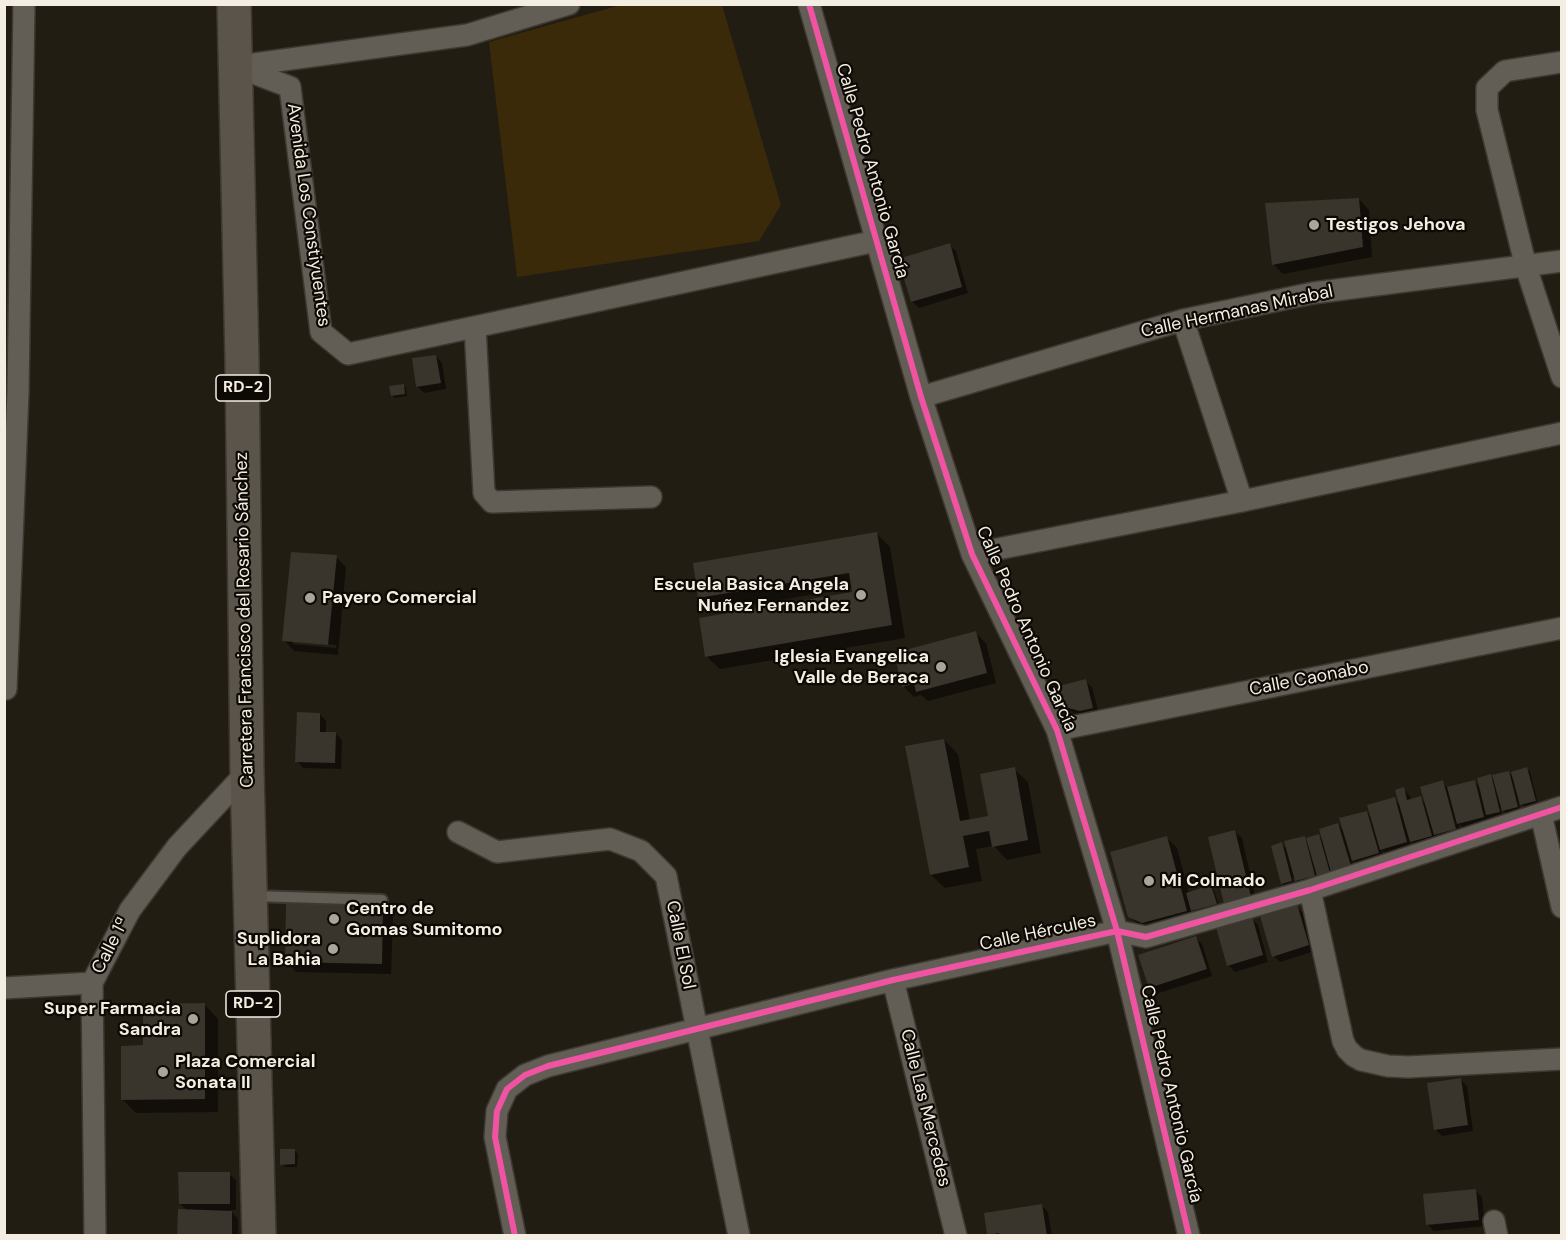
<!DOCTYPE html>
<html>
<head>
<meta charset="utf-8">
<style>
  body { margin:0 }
  #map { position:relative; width:1566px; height:1240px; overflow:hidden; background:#221d13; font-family:"DM Sans",sans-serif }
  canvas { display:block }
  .frame { position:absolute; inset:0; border:6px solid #f4ede2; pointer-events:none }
</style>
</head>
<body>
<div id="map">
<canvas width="1566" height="1240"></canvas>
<div class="frame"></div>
</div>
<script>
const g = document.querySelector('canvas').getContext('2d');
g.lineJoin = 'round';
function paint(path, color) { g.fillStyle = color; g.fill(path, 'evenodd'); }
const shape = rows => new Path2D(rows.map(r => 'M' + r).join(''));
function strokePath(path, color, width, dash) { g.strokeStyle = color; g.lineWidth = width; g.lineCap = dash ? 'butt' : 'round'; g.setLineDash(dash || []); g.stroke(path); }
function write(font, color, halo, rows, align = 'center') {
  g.font = font + ' "DM Sans",sans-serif'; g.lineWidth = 4.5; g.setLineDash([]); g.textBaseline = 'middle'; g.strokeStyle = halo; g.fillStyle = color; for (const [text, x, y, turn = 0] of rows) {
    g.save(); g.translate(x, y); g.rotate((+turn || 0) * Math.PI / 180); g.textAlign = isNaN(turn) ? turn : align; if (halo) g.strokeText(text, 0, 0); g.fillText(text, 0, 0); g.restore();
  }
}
paint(shape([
  [624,4,722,5,781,205,759,241,517,277,489,42]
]), '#3a2a09');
paint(shape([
  [1359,199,1369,210,1372,257,1283,274,1273,264],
  [949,245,956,251,968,293,919,308,912,301],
  [436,356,442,363,446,389,424,393,417,386],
  [404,385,406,388,407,396,395,398,392,395],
  [877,534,890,547,905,638,720,669,706,656,854,594,853,588,713,611,700,598,694,564],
  [336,557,346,567,338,655,294,651,284,640],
  [293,641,336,645,336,648,293,644],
  [975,632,986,643,996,683,928,701,921,695,914,697,904,687,897,662],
  [1085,681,1092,687,1099,714,1087,717,1073,713,1066,706],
  [320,714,326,721,326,734,336,734,342,740,341,769,303,768,297,761],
  [944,740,958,754,970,821,990,817,1014,769,1028,782,1041,853,1007,860,994,846,976,849,982,881,945,888,931,875],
  [1527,769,1530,771,1538,804,1525,807,1518,800,1520,809,1506,813,1500,808,1502,814,1489,818,1490,824,1465,830,1459,824,1462,835,1442,841,1435,834,1438,842,1418,848,1411,841,1413,849,1388,856,1382,850,1384,860,1360,867,1353,860,1357,873,1339,878,1330,868,1332,876,1303,887,1292,876,1294,884,1285,886,1282,884,1273,847,1282,844,1288,851,1304,837,1306,839,1318,836,1324,841,1338,825,1345,832,1366,812,1373,819,1394,799,1401,806,1403,789,1410,796,1411,801,1420,798,1427,805,1442,782,1448,788,1474,781,1481,788,1490,776,1495,781,1508,772,1515,779],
  [1235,832,1242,838,1257,904,1232,910],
  [1167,838,1177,848,1189,893,1211,887,1214,890,1219,906,1153,933,1140,926,1129,916],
  [1296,906,1303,913,1315,951,1280,962,1274,956],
  [383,907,393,917,391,974,296,972,286,961],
  [1251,918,1258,925,1268,962,1235,972,1228,965],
  [1195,938,1202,944,1212,976,1156,994,1150,987],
  [205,1005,218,1019,218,1112,136,1113,122,1099,145,1047],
  [1460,1079,1467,1086,1473,1131,1442,1136,1435,1129],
  [295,1151,298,1154,297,1167,285,1167,282,1164],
  [229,1174,236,1180,236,1210,230,1210,238,1219,238,1236,179,1236,188,1211,180,1204],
  [1475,1190,1482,1197,1485,1226,1434,1231,1427,1224],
  [1042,1206,1048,1212,1052,1236,991,1236,989,1234]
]), '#0007');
paint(shape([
  [1359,198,1363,247,1272,265,1265,203],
  [950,243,962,287,911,302,898,259],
  [436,355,441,383,416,387,412,358],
  [404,384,405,394,391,396,389,386],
  [877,532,892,625,705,657,699,618,852,592,849,573,698,598,693,563],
  [291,552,337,555,328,645,282,641],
  [976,631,987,673,916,692,914,684,902,687,896,661,907,658,905,650],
  [1086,679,1093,708,1080,711,1065,707,1059,686],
  [297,712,320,713,320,732,336,732,335,763,295,762],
  [944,739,960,821,988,816,980,774,1015,767,1028,840,992,847,989,831,963,836,969,867,930,875,905,746],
  [1527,767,1536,801,1520,805,1511,772],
  [1509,771,1518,807,1502,811,1492,775],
  [1491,774,1500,812,1486,815,1477,778],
  [1443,780,1456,829,1434,835,1420,787],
  [1475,780,1484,817,1457,824,1447,787],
  [1404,787,1407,800,1421,796,1432,836,1410,842,1395,790],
  [1395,797,1407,842,1380,850,1367,805],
  [1367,811,1379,853,1352,861,1339,818],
  [1338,823,1351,866,1331,872,1319,829],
  [1235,830,1251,897,1224,904,1208,837],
  [1319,834,1330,873,1317,876,1306,838],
  [1167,836,1187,911,1142,923,1128,917,1110,852],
  [1305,836,1315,876,1295,881,1284,841],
  [1282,842,1292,881,1281,884,1271,846],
  [1211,885,1217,904,1191,911,1186,893],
  [286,903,383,906,382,964,285,962],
  [1297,904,1309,945,1272,957,1260,916],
  [1252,916,1263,955,1227,966,1216,927],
  [1196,936,1207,969,1149,988,1138,955],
  [205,1003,205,1099,121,1100,121,1046,143,1045,143,1004],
  [1461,1078,1468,1125,1434,1130,1427,1083],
  [280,1149,295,1149,295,1164,280,1165],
  [178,1172,230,1172,230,1204,179,1204],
  [1476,1189,1479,1220,1426,1225,1423,1194],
  [1042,1204,1047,1236,999,1236,999,1233,987,1235,984,1213],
  [178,1209,232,1211,232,1236,177,1236]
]), '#39342c');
const service = shape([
  [253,896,382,900]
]);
const minor = shape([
  [809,4,921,397,972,554,1057,730,1117,931,1189,1236],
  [1562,62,1505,71,1487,88,1487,110,1526,267,1562,377],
  [235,66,290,87,321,332,348,354,876,241],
  [239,66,467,35,569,4],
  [1183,320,1242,501],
  [475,327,484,493,492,502,651,497],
  [921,397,1183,320,1313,293,1562,261],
  [972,554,1242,501,1562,433],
  [6,689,18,392,24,4],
  [1057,730,1562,628],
  [1541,814,1562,907],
  [458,832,497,852,610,839,641,851,666,876,739,1236],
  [1310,890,1343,1041,1347,1049,1354,1056,1361,1060,1388,1066,1408,1067,1562,1059],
  [893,980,956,1236],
  [4,988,92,983],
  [1494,1221,1497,1236],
  [95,1236,92,983,130,910,177,847,247,772],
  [515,1236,495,1137,497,1111,507,1089,525,1075,548,1066,893,980,1117,931,1146,937,1310,890,1562,807]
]);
const primary = shape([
  [234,4,242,360,247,772,259,1236]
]);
strokePath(service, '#3d3932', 14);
strokePath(minor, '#3d3932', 24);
strokePath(primary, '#3d3932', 36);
strokePath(service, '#625e56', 10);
strokePath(minor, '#625e56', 21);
strokePath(primary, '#5b544a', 33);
strokePath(shape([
  [809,4,921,397,972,554,1057,730,1117,931,1189,1236],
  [515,1236,495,1137,497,1111,507,1089,525,1075,548,1066,893,980,1117,931,1146,937,1310,890,1562,807]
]), '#f153a3', 6);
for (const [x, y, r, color] of [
  [1314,225,6,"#aaa49a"],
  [861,595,6,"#aaa49a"],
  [310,598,6,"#aaa49a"],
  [941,667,6,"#aaa49a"],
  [1149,881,6,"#aaa49a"],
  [334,919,6,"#aaa49a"],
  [333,949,6,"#aaa49a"],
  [193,1019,6,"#aaa49a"],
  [163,1072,6,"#aaa49a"]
]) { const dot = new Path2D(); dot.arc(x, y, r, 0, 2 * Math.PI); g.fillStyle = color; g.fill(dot); strokePath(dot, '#0d0904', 2); }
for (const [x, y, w] of [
  [243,388,54],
  [253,1004,54]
]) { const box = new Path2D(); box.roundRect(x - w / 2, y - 13, w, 26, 4.5); g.fillStyle = '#0d0904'; g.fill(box); strokePath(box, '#f4ede2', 1.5); }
write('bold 16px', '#f4ede2', null, [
  ["RD-2",243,388],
  ["RD-2",253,1004]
]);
write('18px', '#f4ede2', '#0d0904', [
  ["Calle Pedro Antonio García",872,171,74],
  ["Avenida Los Constiyuentes",308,215,82],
  ["Calle Hermanas Mirabal",1237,312,-12],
  ["Carretera Francisco del Rosario Sánchez",245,620,-91],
  ["Calle Pedro Antonio García",1026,629,66],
  ["Calle Caonabo",1309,679,-11],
  ["Calle Hércules",1038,933,-12],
  ["Calle El Sol",680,945,79],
  ["Calle 1ª",111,946,-63],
  ["Calle Pedro Antonio García",1171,1094,77],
  ["Calle Las Mercedes",925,1108,76]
]);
write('bold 18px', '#f4ede2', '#0d0904', [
  ["Testigos Jehova",1326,225],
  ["Escuela Basica Angela",849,585,"right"],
  ["Nuñez Fernandez",849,606,"right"],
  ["Payero Comercial",322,598],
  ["Iglesia Evangelica",929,657,"right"],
  ["Valle de Beraca",929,678,"right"],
  ["Mi Colmado",1161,881],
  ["Centro de",346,909],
  ["Gomas Sumitomo",346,930],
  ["Suplidora",321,939,"right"],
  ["La Bahia",321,960,"right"],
  ["Super Farmacia",181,1009,"right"],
  ["Sandra",181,1030,"right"],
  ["Plaza Comercial",175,1062],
  ["Sonata II",175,1083]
], 'left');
</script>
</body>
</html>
